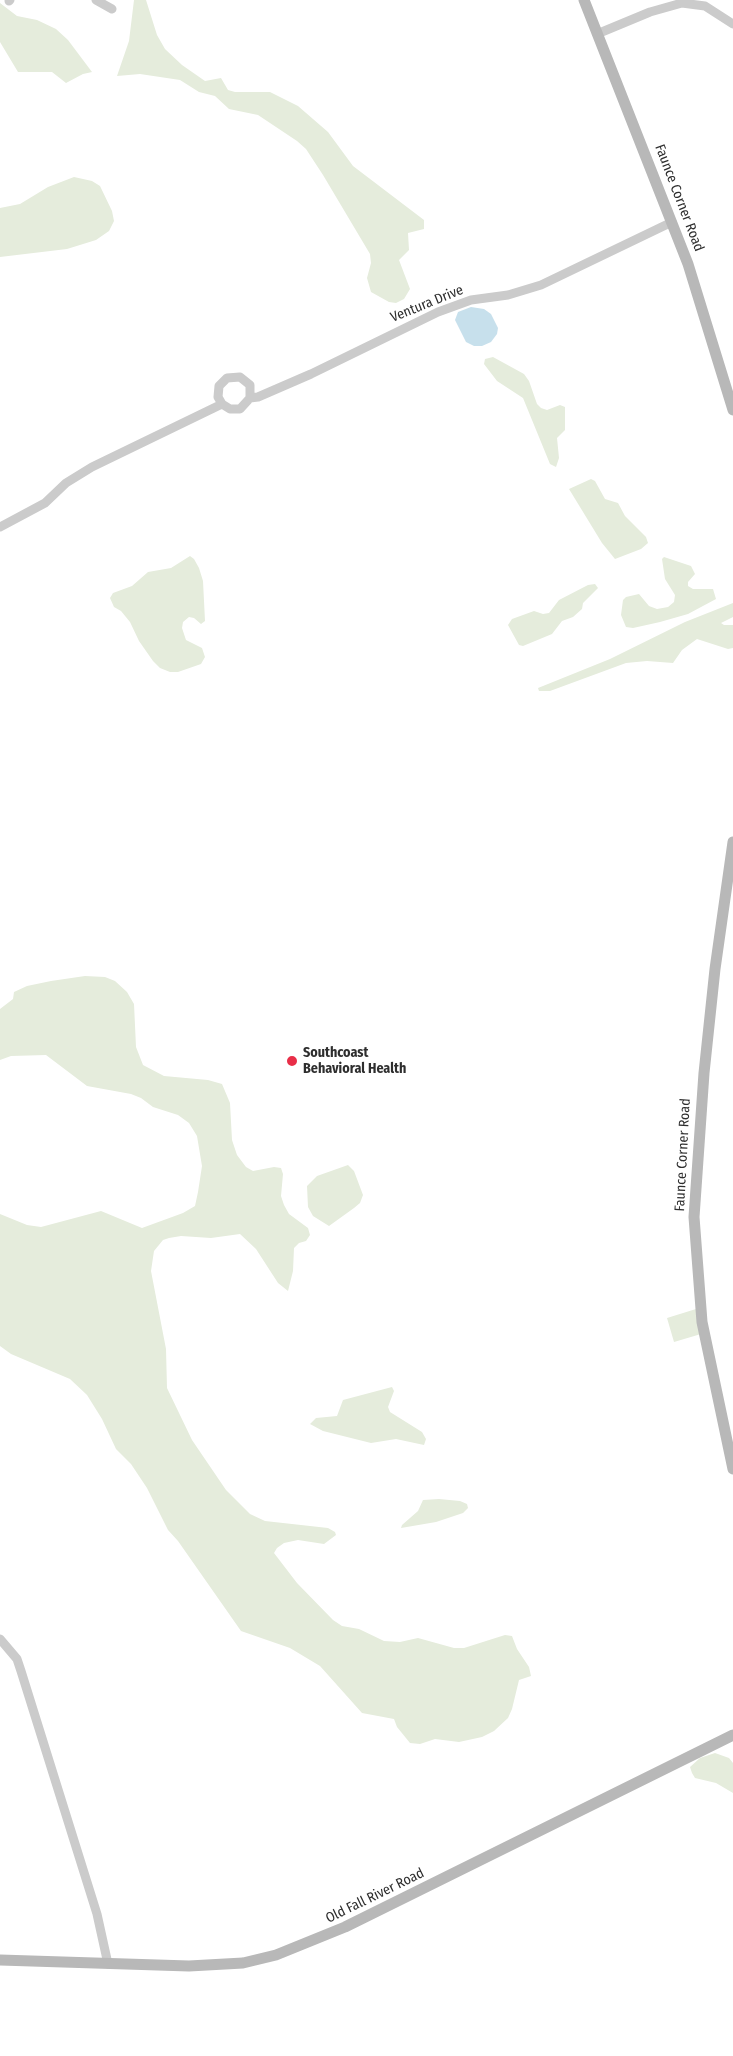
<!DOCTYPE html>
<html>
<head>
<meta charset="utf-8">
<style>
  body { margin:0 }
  canvas { display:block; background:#fff }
</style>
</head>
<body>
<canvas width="733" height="2056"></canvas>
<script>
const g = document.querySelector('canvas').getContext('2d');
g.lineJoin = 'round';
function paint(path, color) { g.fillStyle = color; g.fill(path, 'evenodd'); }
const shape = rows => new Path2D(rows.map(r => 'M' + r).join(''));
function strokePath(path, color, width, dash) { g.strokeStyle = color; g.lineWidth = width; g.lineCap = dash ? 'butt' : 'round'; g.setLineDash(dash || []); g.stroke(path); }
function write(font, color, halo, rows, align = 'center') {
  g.font = font + ' "Fira Sans Condensed",sans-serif'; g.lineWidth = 5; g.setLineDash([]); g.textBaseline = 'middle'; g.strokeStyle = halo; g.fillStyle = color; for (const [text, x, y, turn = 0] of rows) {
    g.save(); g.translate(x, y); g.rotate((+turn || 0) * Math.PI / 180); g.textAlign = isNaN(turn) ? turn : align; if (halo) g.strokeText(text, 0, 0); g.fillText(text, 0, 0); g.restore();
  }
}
paint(shape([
  [134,0,146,0,157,35,165,49,182,65,205,81,221,78,228,90,235,92,270,92,298,106,328,132,353,166,424,220,424,229,408,233,409,250,399,260,410,289,404,299,396,303,389,302,371,292,367,278,371,263,370,254,323,175,306,149,297,141,258,115,229,109,215,96,199,92,180,80,140,74,117,76,129,41],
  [0,3,17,16,37,20,56,29,68,40,92,72,83,74,66,83,52,72,18,72,0,42],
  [74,177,92,181,100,186,112,211,114,221,109,231,96,240,67,249,0,257,0,208,20,204,48,187],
  [493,357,524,374,529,381,537,404,541,408,547,410,560,405,565,407,565,430,557,438,559,458,556,467,550,464,523,398,497,381,484,364,485,359],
  [591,479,595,481,605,499,618,503,625,516,646,537,648,543,641,549,615,559,602,543,569,489],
  [190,556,194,559,199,568,203,581,205,621,201,624,194,618,189,617,183,622,182,628,186,640,202,648,205,657,201,664,178,672,170,672,160,668,153,661,139,641,130,622,121,611,114,607,110,598,113,593,132,586,148,572,171,568],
  [664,557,691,566,695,574,688,582,688,586,693,589,713,589,716,599,688,614,660,622,633,628,626,627,621,615,623,600,626,597,639,594,649,606,657,609,668,607,674,602,675,595,665,579,662,559],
  [595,584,598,588,583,603,582,609,573,617,562,621,552,634,523,646,519,645,508,625,512,619,534,611,543,614,549,613,559,600,588,585],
  [733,603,733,617,721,623,724,625,733,625,733,648,728,649,697,639,682,650,673,663,647,661,626,663,550,691,539,691,538,688,543,686,610,659,685,622],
  [85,976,105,977,115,981,127,992,134,1004,136,1047,143,1065,164,1076,208,1080,222,1084,230,1103,232,1140,237,1155,246,1167,253,1171,274,1167,281,1168,283,1174,281,1196,284,1205,289,1214,308,1228,310,1235,306,1241,299,1243,294,1248,293,1271,288,1291,278,1283,256,1249,240,1234,211,1238,181,1236,169,1238,163,1240,154,1251,151,1271,166,1349,167,1388,192,1440,226,1490,250,1514,265,1521,328,1528,335,1532,336,1535,324,1544,298,1540,284,1543,277,1548,274,1553,297,1583,333,1620,342,1626,359,1629,384,1641,400,1642,418,1638,454,1648,464,1648,505,1635,512,1636,517,1649,529,1667,531,1676,519,1680,512,1709,508,1718,494,1731,482,1737,459,1742,435,1739,420,1744,410,1743,397,1727,394,1719,362,1713,320,1666,290,1648,241,1631,178,1541,168,1530,147,1488,131,1464,116,1449,102,1419,87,1395,70,1379,11,1354,0,1346,0,1214,27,1225,41,1227,101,1211,142,1228,183,1213,195,1206,198,1192,202,1166,197,1136,189,1123,178,1115,153,1107,141,1098,131,1094,87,1086,46,1055,11,1056,0,1060,0,1009,13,999,14,992,27,986,51,981],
  [348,1165,354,1171,363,1195,360,1203,354,1208,329,1226,313,1216,308,1207,307,1186,317,1176],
  [696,1309,701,1334,674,1342,667,1318],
  [392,1387,394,1391,388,1407,390,1412,422,1432,426,1439,424,1445,396,1439,371,1443,323,1431,310,1424,316,1418,337,1416,343,1400],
  [439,1499,460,1501,467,1504,468,1508,463,1513,436,1522,401,1528,402,1525,418,1511,423,1500],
  [715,1753,729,1758,733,1763,733,1793,716,1783,695,1778,692,1773,690,1767,700,1758]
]), '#e5ecdc');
paint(shape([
  [471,307,484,309,491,314,498,328,497,334,491,342,482,346,474,346,466,342,455,320,458,312]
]), '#c7e0ec');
strokePath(shape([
  [96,0,112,9],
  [9,1,10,0],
  [597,34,650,12,682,3,705,6,733,24],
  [250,398,250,385,240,377,227,378,219,386,218,397,222,404,230,409,240,409,250,398,258,397,311,374,438,312,471,300,508,295,541,285,672,222],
  [0,527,45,503,66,483,92,467,222,404],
  [0,1639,17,1659,21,1671,97,1914,108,1964]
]), '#cbcbcb', 9);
strokePath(shape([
  [584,0,688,264,733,410],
  [733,842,715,969,704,1073,694,1217,702,1322,733,1469],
  [0,1960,189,1966,243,1963,276,1955,345,1927,733,1735]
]), '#b8b8b8', 11);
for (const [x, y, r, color] of [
  [292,1061,6,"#e82e48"]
]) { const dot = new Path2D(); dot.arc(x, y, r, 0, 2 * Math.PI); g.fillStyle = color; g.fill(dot); strokePath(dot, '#fff', 2); }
write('14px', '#2e2e2e', '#fff', [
  ["Faunce Corner Road",679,198,69],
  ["Ventura Drive",427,304,-22],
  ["Faunce Corner Road",683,1155,-87],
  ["Old Fall River Road",375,1896,-26]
]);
write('bold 14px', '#2e2e2e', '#fff', [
  ["Southcoast",303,1053],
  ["Behavioral Health",303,1069]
], 'left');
</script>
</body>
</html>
